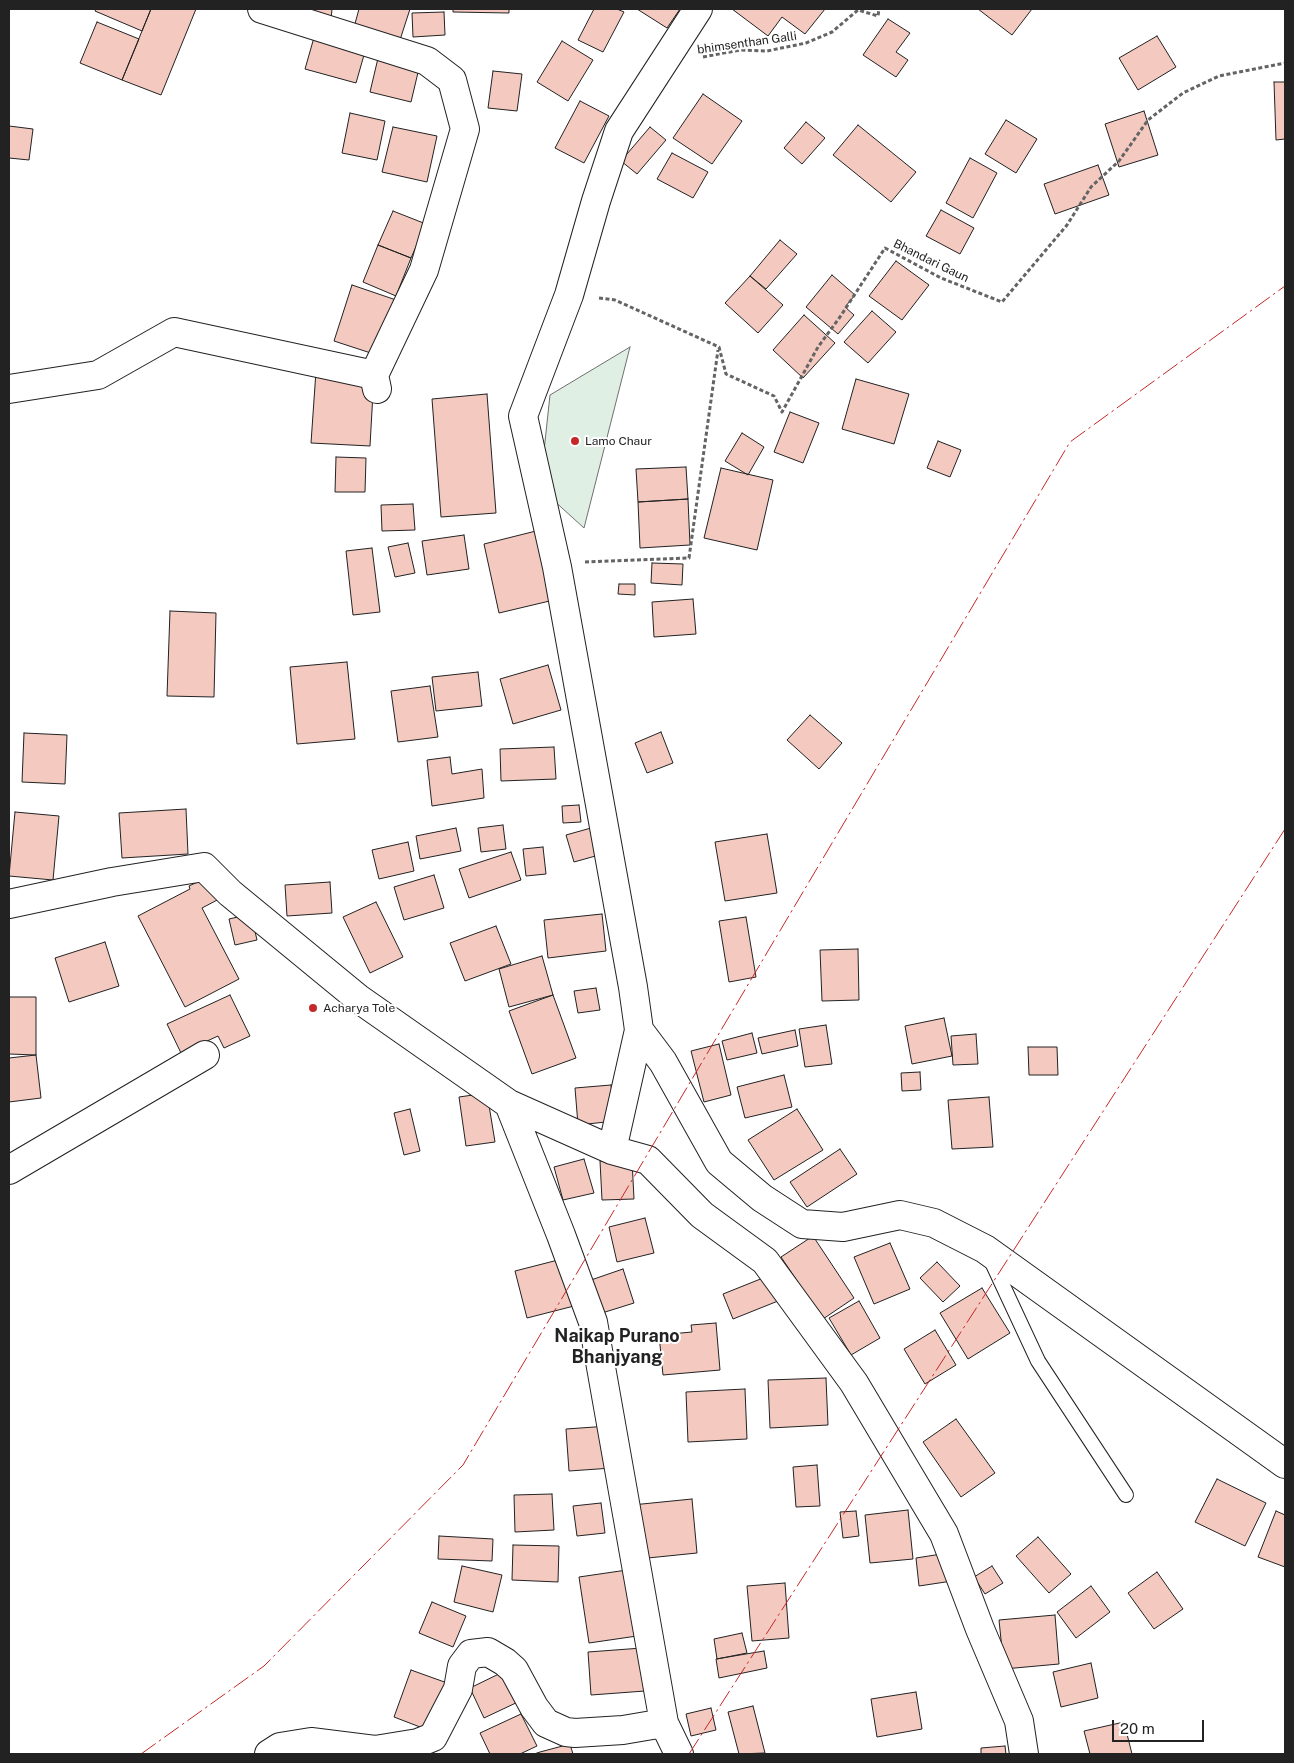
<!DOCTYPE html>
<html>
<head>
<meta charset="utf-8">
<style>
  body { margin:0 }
  #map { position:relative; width:1294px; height:1763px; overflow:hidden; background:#fff; font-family:"Public Sans",sans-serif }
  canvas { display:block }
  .frame { position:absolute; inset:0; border:10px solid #222; pointer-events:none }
  .scale { position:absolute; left:1112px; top:1720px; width:92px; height:22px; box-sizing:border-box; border:2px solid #222; border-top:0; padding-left:6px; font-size:15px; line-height:18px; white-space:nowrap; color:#222; -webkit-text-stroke:4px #fff; paint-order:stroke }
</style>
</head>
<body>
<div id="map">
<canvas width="1294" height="1763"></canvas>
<div class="frame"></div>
<div class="scale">20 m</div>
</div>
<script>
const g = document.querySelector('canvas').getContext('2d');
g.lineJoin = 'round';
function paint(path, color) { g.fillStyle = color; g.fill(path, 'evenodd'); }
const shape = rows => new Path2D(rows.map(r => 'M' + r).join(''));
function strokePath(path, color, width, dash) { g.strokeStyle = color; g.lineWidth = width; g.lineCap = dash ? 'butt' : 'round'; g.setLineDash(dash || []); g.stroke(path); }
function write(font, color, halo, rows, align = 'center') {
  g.font = font + ' "Public Sans",sans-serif'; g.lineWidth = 4; g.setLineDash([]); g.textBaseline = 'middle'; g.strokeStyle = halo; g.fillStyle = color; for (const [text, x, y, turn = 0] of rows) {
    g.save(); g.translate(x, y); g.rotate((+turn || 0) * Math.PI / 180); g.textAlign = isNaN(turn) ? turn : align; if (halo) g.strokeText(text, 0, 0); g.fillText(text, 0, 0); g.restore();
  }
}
const green = shape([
  [630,347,584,528,540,488,550,395,630,347]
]);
paint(green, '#e0efe3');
strokePath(green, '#6f6f6f', 1);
const building = shape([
  [96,9,151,9,142,31,95,11,96,9],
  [151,9,196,9,161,95,122,80,151,9],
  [296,9,332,9,331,20,296,9],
  [359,9,410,9,399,43,353,31,359,9],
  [453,9,509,9,509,13,453,12,453,9],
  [594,9,617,9,624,12,603,52,578,40,594,9],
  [637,9,680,9,667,28,637,9],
  [732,9,825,9,805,34,782,17,768,36,732,9],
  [978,9,1032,9,1012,35,978,9],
  [444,12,445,35,413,37,412,13,444,12],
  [888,19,910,33,896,52,908,60,896,77,863,55,888,19],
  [97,22,139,39,122,80,80,63,97,22],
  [315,34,366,48,356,83,305,69,315,34],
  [1157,36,1176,67,1138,90,1119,58,1157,36],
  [562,41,593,60,568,101,537,82,562,41],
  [379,54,420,64,411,102,370,92,379,54],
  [493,71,522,74,517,111,488,108,493,71],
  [1274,82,1285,82,1285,139,1276,140,1274,82],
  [703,94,742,121,712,164,673,138,703,94],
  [580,101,609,116,584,163,555,148,580,101],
  [1144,111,1158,155,1119,167,1105,124,1144,111],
  [350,113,385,121,377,160,342,153,350,113],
  [1006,120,1037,139,1016,173,985,154,1006,120],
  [806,122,825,138,802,164,784,148,806,122],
  [858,125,916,172,891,202,833,155,858,125],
  [9,126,33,129,29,160,9,158,9,126],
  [393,127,437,136,427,182,382,172,393,127],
  [650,127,666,140,637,174,621,161,650,127],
  [672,153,708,172,693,198,657,179,672,153],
  [970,158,997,173,973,218,946,203,970,158],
  [1098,165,1109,195,1055,214,1044,184,1098,165],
  [941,210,974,228,960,254,926,236,941,210],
  [393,211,426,224,411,258,378,245,393,211],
  [780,240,797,254,766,289,750,276,780,240],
  [378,245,411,258,396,296,363,282,378,245],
  [896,261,929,285,902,320,869,296,896,261],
  [832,275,855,295,845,307,854,315,838,334,806,307,832,275],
  [750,276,783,305,758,333,725,303,750,276],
  [352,285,402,302,383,357,334,341,352,285],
  [872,311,896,332,868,363,844,342,872,311],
  [804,315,835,343,803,378,773,350,804,315],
  [316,371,374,375,370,446,311,443,316,371],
  [856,379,909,394,894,444,842,429,856,379],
  [487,394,496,513,441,517,432,399,487,394],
  [790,412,819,423,803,463,774,452,790,412],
  [742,433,764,447,748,475,725,461,742,433],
  [938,441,961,450,950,477,927,468,938,441],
  [336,457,366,458,365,492,335,492,336,457],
  [686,467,688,499,638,502,636,469,686,467],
  [721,468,773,480,757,550,704,538,721,468],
  [688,499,690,545,640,548,638,502,688,499],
  [413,504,415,530,382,531,381,505,413,504],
  [540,530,558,599,499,613,484,544,540,530],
  [464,535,469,569,427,575,422,541,464,535],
  [408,543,415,573,395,577,388,547,408,543],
  [372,548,380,612,353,615,346,551,372,548],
  [652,563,683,564,682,585,651,583,652,563],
  [619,584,635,584,635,595,618,594,619,584],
  [693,599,696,634,654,637,652,602,693,599],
  [170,611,216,613,214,697,167,696,170,611],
  [347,662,355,739,297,744,290,667,347,662],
  [548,665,561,710,513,724,500,679,548,665],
  [478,672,482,706,436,711,432,677,478,672],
  [430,686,438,737,398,742,391,691,430,686],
  [810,715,842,743,819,769,787,740,810,715],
  [661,732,673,763,647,773,635,743,661,732],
  [24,733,67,735,65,784,22,782,24,733],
  [554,747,556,779,501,781,500,749,554,747],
  [450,757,452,774,482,769,484,798,432,806,427,760,450,757],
  [579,805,581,822,563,823,562,806,579,805],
  [186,809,188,854,122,858,119,813,186,809],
  [15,812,59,816,53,880,9,876,15,812],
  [503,825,506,849,481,852,478,828,503,825],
  [456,828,461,851,420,859,416,836,456,828],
  [591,828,599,855,574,862,566,835,591,828],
  [767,834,777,893,725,901,715,842,767,834],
  [408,842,414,871,379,879,372,850,408,842],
  [543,847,546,874,526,876,523,849,543,847],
  [511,852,521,880,469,898,459,869,511,852],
  [434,875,444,908,404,920,394,887,434,875],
  [210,876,221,898,202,908,239,979,185,1007,138,916,190,889,189,886,210,876],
  [330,882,332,913,287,916,285,885,330,882],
  [376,902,403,957,370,973,343,917,376,902],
  [251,914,257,940,235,945,229,919,251,914],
  [602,914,606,951,548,958,544,920,602,914],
  [746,917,756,977,729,982,719,921,746,917],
  [496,926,511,964,465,981,450,943,496,926],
  [105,942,119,986,69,1002,55,958,105,942],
  [858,949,859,1000,822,1001,820,950,858,949],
  [542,956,553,995,509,1007,499,969,542,956],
  [596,988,600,1010,578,1013,574,991,596,988],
  [230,995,250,1036,224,1048,218,1036,181,1053,167,1024,230,995],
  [553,995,576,1058,532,1074,509,1011,553,995],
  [9,997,36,997,36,1055,9,1054,9,997],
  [944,1018,952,1056,912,1064,905,1026,944,1018],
  [826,1025,832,1064,805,1067,799,1029,826,1025],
  [795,1030,798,1046,762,1054,758,1038,795,1030],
  [752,1033,757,1053,727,1060,722,1041,752,1033],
  [976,1034,978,1064,953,1065,951,1036,976,1034],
  [719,1044,731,1095,704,1102,691,1051,719,1044],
  [1028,1047,1057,1047,1058,1075,1029,1075,1028,1047],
  [36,1055,41,1098,9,1102,9,1058,36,1055],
  [920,1072,921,1090,902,1091,901,1073,920,1072],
  [784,1075,792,1107,745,1118,737,1087,784,1075],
  [611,1085,615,1121,578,1125,575,1088,611,1085],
  [487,1093,495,1142,466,1146,459,1097,487,1093],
  [989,1097,993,1147,952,1149,948,1100,989,1097],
  [410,1109,420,1151,404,1155,394,1113,410,1109],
  [797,1109,823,1150,774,1180,748,1140,797,1109],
  [840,1149,857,1174,807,1207,790,1182,840,1149],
  [584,1159,594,1193,563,1200,554,1167,584,1159],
  [632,1160,634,1199,602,1200,600,1161,632,1160],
  [645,1218,654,1253,617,1262,609,1227,645,1218],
  [813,1236,854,1298,823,1319,781,1257,813,1236],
  [890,1243,910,1289,874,1304,854,1257,890,1243],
  [562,1259,574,1306,527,1318,515,1271,562,1259],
  [937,1262,960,1286,943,1302,920,1278,937,1262],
  [623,1269,634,1303,602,1313,591,1280,623,1269],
  [768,1276,778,1301,733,1319,723,1294,768,1276],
  [982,1288,1010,1333,968,1359,940,1313,982,1288],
  [859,1301,880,1338,851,1355,829,1318,859,1301],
  [716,1323,720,1370,663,1375,659,1335,692,1332,691,1325,716,1323],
  [935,1330,956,1365,925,1384,904,1349,935,1330],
  [826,1378,828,1425,770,1428,768,1380,826,1378],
  [745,1389,747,1439,688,1442,686,1392,745,1389],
  [956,1419,995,1473,961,1497,923,1442,956,1419],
  [609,1426,612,1468,569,1471,566,1429,609,1426],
  [817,1465,820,1506,796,1507,793,1467,817,1465],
  [1217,1479,1266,1503,1245,1546,1195,1522,1217,1479],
  [552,1494,554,1530,515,1532,514,1495,552,1494],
  [692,1499,697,1553,638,1559,632,1505,692,1499],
  [601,1503,605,1533,577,1536,573,1506,601,1503],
  [908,1510,913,1559,870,1563,865,1515,908,1510],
  [856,1511,859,1536,843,1538,840,1512,856,1511],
  [1276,1511,1285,1515,1285,1567,1258,1557,1276,1511],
  [439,1536,493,1539,492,1561,438,1559,439,1536],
  [1038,1537,1071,1574,1049,1593,1016,1556,1038,1537],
  [513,1545,559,1546,558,1582,512,1580,513,1545],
  [948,1553,952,1581,919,1586,916,1558,948,1553],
  [462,1566,502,1575,493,1612,454,1602,462,1566],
  [992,1566,1003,1583,985,1594,974,1577,992,1566],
  [627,1570,637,1636,589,1643,579,1577,627,1570],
  [1157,1572,1183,1609,1154,1629,1128,1593,1157,1572],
  [785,1583,789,1638,752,1641,747,1586,785,1583],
  [1091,1586,1110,1612,1076,1638,1057,1612,1091,1586],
  [432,1602,466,1616,453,1647,419,1633,432,1602],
  [1055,1615,1059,1664,1004,1669,999,1620,1055,1615],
  [742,1633,747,1653,717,1659,714,1639,742,1633],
  [642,1648,645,1691,591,1695,588,1652,642,1648],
  [764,1651,767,1668,719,1678,716,1659,764,1651],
  [1091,1663,1098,1698,1061,1707,1053,1672,1091,1663],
  [411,1670,450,1684,433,1732,394,1717,411,1670],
  [505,1671,520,1701,484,1718,470,1688,505,1671],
  [916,1692,922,1729,877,1737,871,1699,916,1692],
  [753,1706,765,1753,739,1754,728,1712,753,1706],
  [711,1708,716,1730,691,1736,686,1714,711,1708],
  [521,1714,537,1746,520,1754,490,1754,480,1733,521,1714],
  [1124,1722,1132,1754,1090,1754,1084,1731,1124,1722],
  [570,1744,573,1754,534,1754,540,1752,570,1744],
  [1005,1746,1006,1754,981,1754,981,1748,1005,1746]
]);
paint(building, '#f3c9c0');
strokePath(building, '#222', 1);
const lane = shape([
  [990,1258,1038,1361,1126,1495]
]);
const street = shape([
  [262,9,427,61,452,80,465,129,424,270,374,375,377,389],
  [9,389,98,375,174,332,374,375],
  [9,904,112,882,204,867,230,893,359,999,509,1104,612,1150,648,1160,702,1215,765,1261,854,1383,944,1534,980,1629,1019,1721,1024,1754],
  [639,1030,663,1062,719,1162,762,1198,802,1224,843,1227,900,1215,934,1223,985,1249,1285,1464],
  [509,1104,561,1235,593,1322,664,1723,679,1754],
  [612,1150,639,1030,633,987,557,567,523,416,569,295,596,201,619,131,698,9],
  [9,1170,205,1055],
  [269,1754,280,1747,311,1742,375,1750,418,1743,433,1737,458,1689,462,1666,471,1654,488,1652,505,1662,514,1670,534,1707,546,1723,566,1732,575,1733,623,1730,664,1723]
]);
strokePath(lane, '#222', 16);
strokePath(street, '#222', 30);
strokePath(shape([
  [703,57,740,50,767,51,806,43,832,32,858,10,878,16,879,9],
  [599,298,615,300,719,347,726,374,774,396,782,412,818,347,840,317,885,248,941,278,1002,302,1067,225,1091,187,1119,161,1148,120,1183,93,1219,76,1285,63],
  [585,562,689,558,718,350]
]), '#646464', 3, [4, 2.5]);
strokePath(lane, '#fff', 14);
strokePath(street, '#fff', 28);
strokePath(shape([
  [141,1754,264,1666,463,1465,1070,442,1285,286],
  [689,1754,1285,829]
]), '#c62828', 1, [18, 4, 2.5, 4]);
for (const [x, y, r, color] of [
  [575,441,5,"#c62828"],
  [313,1008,5,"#c62828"]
]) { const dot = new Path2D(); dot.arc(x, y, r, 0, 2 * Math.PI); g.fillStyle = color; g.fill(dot); strokePath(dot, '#fff', 2); }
write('12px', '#222', '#fff', [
  ["bhimsenthan Galli",747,43,-8],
  ["Bhandari Gaun",931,261,26]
]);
write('12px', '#222', '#fff', [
  ["Lamo Chaur",585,441],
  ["Acharya Tole",323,1008]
], 'left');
write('bold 18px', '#222', '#fff', [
  ["Naikap Purano",617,1336],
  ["Bhanjyang",617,1357]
]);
</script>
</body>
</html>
